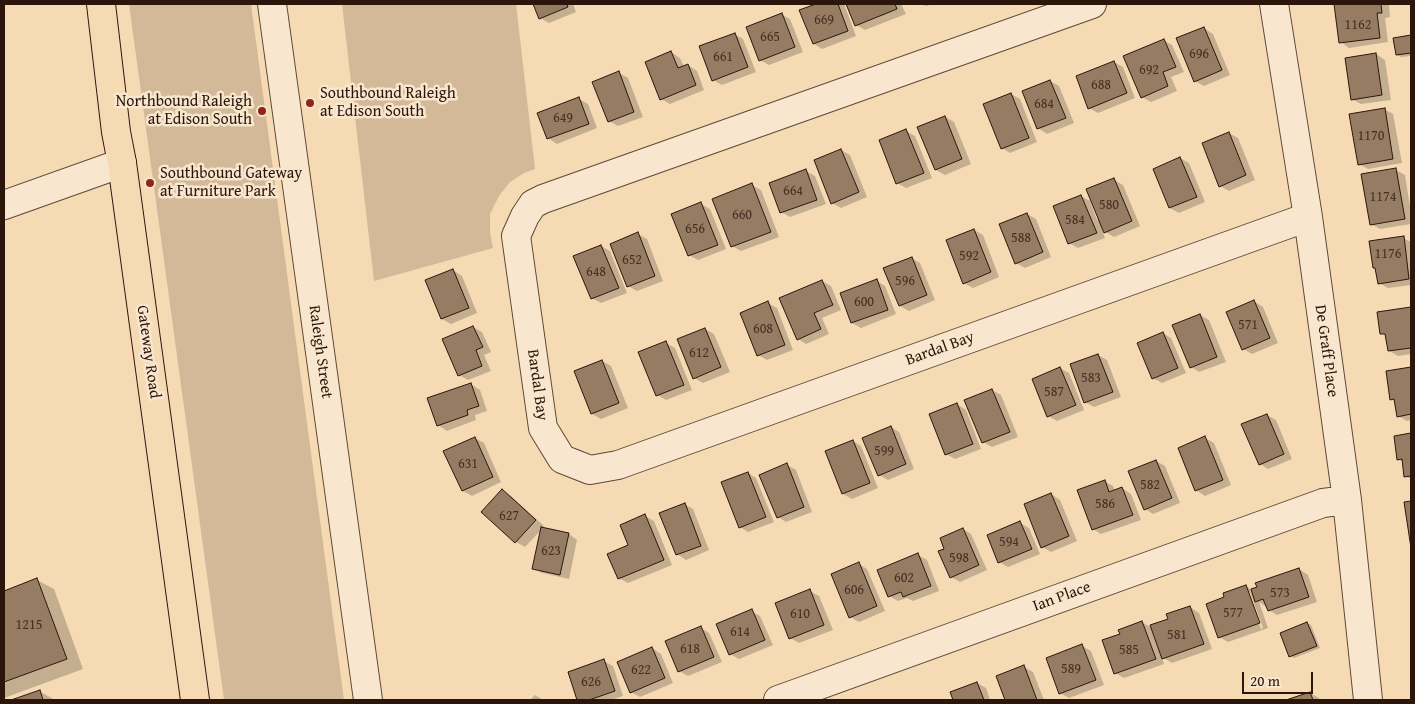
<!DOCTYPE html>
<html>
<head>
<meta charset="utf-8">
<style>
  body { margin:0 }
  #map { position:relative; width:1415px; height:704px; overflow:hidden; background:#f5dab4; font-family:"Gentium Book Plus",serif }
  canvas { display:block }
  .frame { position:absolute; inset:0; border:5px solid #2c160c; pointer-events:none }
  .scale { position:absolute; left:1242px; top:672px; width:71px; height:22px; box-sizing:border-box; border:2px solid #2c160c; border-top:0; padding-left:6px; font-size:15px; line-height:18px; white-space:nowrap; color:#2c160c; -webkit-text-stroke:4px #f8e7ce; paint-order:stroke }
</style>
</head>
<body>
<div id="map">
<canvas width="1415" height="704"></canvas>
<div class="frame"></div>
<div class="scale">20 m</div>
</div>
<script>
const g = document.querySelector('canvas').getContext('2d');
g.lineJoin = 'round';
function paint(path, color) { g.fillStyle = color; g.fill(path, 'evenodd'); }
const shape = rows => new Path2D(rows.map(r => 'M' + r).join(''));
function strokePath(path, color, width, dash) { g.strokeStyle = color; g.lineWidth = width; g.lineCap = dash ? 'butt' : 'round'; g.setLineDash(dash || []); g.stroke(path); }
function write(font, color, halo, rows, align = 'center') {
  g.font = font + ' "Gentium Book Plus",serif'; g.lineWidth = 5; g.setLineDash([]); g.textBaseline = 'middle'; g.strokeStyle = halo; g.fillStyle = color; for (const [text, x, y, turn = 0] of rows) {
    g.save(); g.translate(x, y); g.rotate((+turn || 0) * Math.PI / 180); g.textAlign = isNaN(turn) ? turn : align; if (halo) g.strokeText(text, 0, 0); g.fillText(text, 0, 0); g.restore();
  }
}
paint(shape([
  [129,4,251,4,344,700,224,700],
  [342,4,516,4,535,169,524,173,510,182,499,196,490,214,490,232,493,248,374,281]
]), '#d3b997');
paint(shape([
  [535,4,573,4,576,12,549,23,540,18],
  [819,4,844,4,856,36,822,49,814,44,801,11],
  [848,4,901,4,906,14,865,30,856,25],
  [921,4,933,4,926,6],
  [1335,4,1389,4,1390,17,1385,18,1388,42,1349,48,1341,42],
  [781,14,790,19,803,52,769,65,760,60],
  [1204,28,1213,34,1230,75,1204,86,1195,81],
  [734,34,743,39,756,72,722,85,713,80],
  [1411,36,1411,56,1401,57,1397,55,1394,39],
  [1163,40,1172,45,1184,72,1171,77,1177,91,1151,102,1142,97],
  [671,52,680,58,684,67,688,65,697,71,704,90,670,104,661,99],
  [1376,54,1385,60,1391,100,1361,104,1352,99,1346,59],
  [1114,62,1123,67,1135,98,1098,113,1089,108],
  [619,73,628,78,643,117,618,126,609,121],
  [1050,81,1059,86,1074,123,1047,134,1038,128],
  [1011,94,1020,99,1037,142,1010,153,1002,148],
  [579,99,588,104,597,128,557,144,548,138],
  [1384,109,1393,114,1402,163,1368,169,1359,164],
  [945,117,954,122,971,164,945,175,936,170],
  [906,131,915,136,932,178,906,188,897,183],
  [1229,133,1238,138,1255,180,1229,191,1220,186],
  [841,150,850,155,867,197,841,208,832,203],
  [1180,158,1189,163,1205,202,1179,213,1170,208],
  [1396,170,1405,175,1411,213,1411,224,1380,229,1371,224],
  [806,171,815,176,826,204,790,217,781,212],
  [1114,180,1123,185,1140,226,1114,237,1102,230,1105,238,1078,248,1069,243,1081,196,1090,201,1097,220,1100,219],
  [752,185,761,190,779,237,741,251,732,246],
  [701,204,710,209,726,249,698,260,689,255],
  [1027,214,1036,219,1051,257,1025,268,1016,263],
  [974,230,983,235,999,277,973,288,964,283],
  [638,234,647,239,663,281,637,291,628,286],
  [1403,238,1411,242,1411,285,1388,288,1379,283,1377,269,1374,268],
  [601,246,610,251,627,293,601,303,592,298],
  [911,258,920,263,935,300,909,311,900,306],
  [453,270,462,276,477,313,451,324,442,319],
  [822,281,831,286,841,310,822,318,829,334,806,344,798,339],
  [877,281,885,286,896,314,861,328,852,323],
  [1254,301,1263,307,1278,343,1252,354,1243,349],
  [768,303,777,308,793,350,767,360,758,355],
  [1411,308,1411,354,1398,356,1389,351,1387,336,1382,333,1379,313],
  [1200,315,1209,320,1226,362,1199,372,1191,367],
  [473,327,482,332,491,352,484,355,491,371,468,380,459,375],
  [705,329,714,334,730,372,703,383,694,378],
  [1163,333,1171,338,1186,373,1162,383,1153,378],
  [666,343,675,348,692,390,666,400,657,395],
  [1098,355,1107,360,1121,397,1094,407,1085,402],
  [602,361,611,366,628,408,601,419,592,414,576,372],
  [1060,368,1069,373,1084,410,1057,421,1048,416],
  [1411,369,1411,420,1407,421,1398,416,1396,402,1391,399,1387,372],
  [471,384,480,390,487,411,475,415,476,420,447,431,438,425],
  [992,390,1001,395,1018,437,992,447,983,442],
  [957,404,966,410,981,449,955,459,946,454],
  [1267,415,1276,420,1292,459,1268,469,1260,464],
  [891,427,899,432,914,469,888,480,879,475],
  [1411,435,1411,479,1405,476,1403,462,1398,459,1395,437],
  [475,438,484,443,501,482,472,496,463,491],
  [1205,438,1214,443,1231,485,1205,496,1196,490],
  [853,441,861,446,878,488,852,499,843,494,826,452],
  [1156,461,1165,466,1180,503,1153,514,1145,509],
  [787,465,796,470,812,512,786,522,778,517],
  [748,473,756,478,774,522,748,532,740,527],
  [1104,481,1113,486,1115,491,1122,488,1131,494,1141,520,1101,534,1093,529],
  [502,491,511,496,544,526,542,529,569,534,577,540,569,579,542,573,534,568,542,529,525,547,516,542],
  [1051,494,1060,500,1077,541,1051,552,1042,547],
  [684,504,693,509,709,550,686,560,677,554],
  [645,516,654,521,672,565,628,583,619,578,630,545],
  [1020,523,1029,528,1040,554,1008,567,999,562],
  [963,529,971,534,987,570,960,582,951,577,946,549],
  [918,555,927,560,939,591,913,601,907,598,898,601,889,596],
  [859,564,867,569,885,611,859,622,850,617],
  [1299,569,1308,575,1317,602,1277,615,1269,610,1267,605,1265,606,1259,602,1268,628,1228,642,1219,637,1226,598,1246,586,1252,590],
  [1247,592,1250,592,1263,628,1261,629],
  [37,580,54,589,83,669,4,698,4,592],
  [810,591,819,596,833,630,799,643,790,638],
  [1190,607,1199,613,1212,649,1172,663,1162,657,1164,664,1124,678,1115,673,1122,634,1142,622,1152,628],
  [751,611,760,616,773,645,739,659,730,654],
  [1307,623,1311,625,1320,648,1294,658,1290,656],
  [701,628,709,633,722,662,688,676,679,671],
  [1082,646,1091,651,1104,685,1069,698,1060,693],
  [652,648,661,654,673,683,640,697,631,692],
  [604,661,613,666,623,696,611,700,579,700,569,673],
  [1024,667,1033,672,1044,700,1006,700,997,677],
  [977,683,986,688,990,700,954,700,951,692],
  [39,691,55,700,15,700],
  [1310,693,1319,698,1320,700,1290,700],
  [535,695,543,700,530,700]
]), '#0003');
const building = shape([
  [533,4,567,4,568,7,539,19,533,4],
  [816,4,838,4,848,31,813,44,799,10,816,4],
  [846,4,895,4,897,9,855,26,846,4],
  [1334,4,1381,4,1382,13,1377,13,1380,38,1339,43,1334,4],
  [782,13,795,47,759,61,746,27,782,13],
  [1204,27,1222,70,1194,82,1176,38,1204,27],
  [735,33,748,67,712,81,699,46,735,33],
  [1411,35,1411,53,1396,55,1393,38,1411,35],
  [1164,39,1176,67,1163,72,1168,86,1141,98,1123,56,1164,39],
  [671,51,678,68,688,64,696,85,660,100,645,62,671,51],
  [1376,53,1382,95,1351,100,1345,58,1376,53],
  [1114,61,1127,93,1088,109,1076,76,1114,61],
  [619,71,634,112,608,122,592,82,619,71],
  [1050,80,1066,118,1037,129,1022,91,1050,80],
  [1011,93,1029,138,1001,149,983,104,1011,93],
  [579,97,589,124,547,139,537,113,579,97],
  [1385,108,1393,159,1358,165,1349,114,1385,108],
  [945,116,962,159,935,170,917,127,945,116],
  [906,129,924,173,896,184,879,140,906,129],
  [1229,132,1246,175,1219,187,1202,143,1229,132],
  [841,149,859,192,831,204,814,160,841,149],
  [1180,157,1197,197,1169,208,1153,169,1180,157],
  [1396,168,1405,219,1370,225,1361,174,1396,168],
  [806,169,817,200,780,213,769,183,806,169],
  [1114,178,1132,221,1104,233,1086,189,1114,178],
  [752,183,771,232,731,247,712,199,752,183],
  [1081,195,1097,233,1068,244,1053,206,1081,195],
  [701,202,718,245,688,256,671,214,701,202],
  [1027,213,1043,252,1015,264,999,224,1027,213],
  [974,229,991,272,963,284,946,240,974,229],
  [638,232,655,276,627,287,610,244,638,232],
  [1404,236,1409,279,1378,284,1375,268,1373,268,1369,241,1404,236],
  [601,245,619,288,591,299,573,256,601,245],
  [912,257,927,295,899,306,883,268,912,257],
  [453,269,469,308,441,319,425,280,453,269],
  [877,279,888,310,851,323,840,293,877,279],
  [822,280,833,305,814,313,821,329,797,340,779,298,822,280],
  [1254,300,1270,338,1242,350,1226,312,1254,300],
  [768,301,785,345,757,356,740,313,768,301],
  [1411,307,1411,348,1388,351,1385,334,1380,334,1377,312,1411,307],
  [1200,314,1217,357,1190,368,1172,325,1200,314],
  [473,326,483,347,476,350,482,366,458,376,442,339,473,326],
  [705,328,721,367,693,379,677,339,705,328],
  [1163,332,1178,368,1152,379,1137,343,1163,332],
  [666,341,684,385,656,396,638,352,666,341],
  [1098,354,1113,392,1084,403,1070,364,1098,354],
  [602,360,619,403,591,414,574,371,602,360],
  [1060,367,1076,405,1047,417,1032,379,1060,367],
  [1411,367,1411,414,1397,417,1394,399,1390,400,1386,371,1411,367],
  [471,383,479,406,467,410,468,415,437,426,427,398,471,383],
  [992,389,1010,432,982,443,964,400,992,389],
  [957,403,973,444,945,455,929,414,957,403],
  [1267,414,1284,454,1259,465,1241,424,1267,414],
  [891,426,906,464,878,476,862,438,891,426],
  [1411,433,1411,476,1404,477,1402,459,1397,460,1394,436,1411,433],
  [1205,436,1223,480,1195,491,1178,448,1205,436],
  [475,437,493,477,462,491,443,451,475,437],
  [853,440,870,483,842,494,825,451,853,440],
  [1156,460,1172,498,1144,510,1128,471,1156,460],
  [787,463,804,507,777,518,759,475,787,463],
  [748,472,766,517,739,528,721,482,748,472],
  [1105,480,1109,492,1122,487,1133,515,1092,530,1077,490,1105,480],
  [502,489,536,520,515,543,481,512,502,489],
  [1051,493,1069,536,1041,548,1024,504,1051,493],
  [1411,501,1411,548,1404,502,1411,501],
  [685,503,701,546,676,555,659,513,685,503],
  [645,514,664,560,618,579,607,554,628,545,620,525,645,514],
  [1020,521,1032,549,998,563,987,535,1020,521],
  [541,527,569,533,560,575,532,569,541,527],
  [963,528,979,565,950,578,938,551,944,549,940,538,963,528],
  [918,553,931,586,903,597,901,592,888,597,877,570,918,553],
  [859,562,877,606,849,618,831,574,859,562],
  [1299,568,1309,597,1268,611,1263,599,1255,602,1251,589,1257,587,1255,583,1299,568],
  [37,578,67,659,4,682,4,591,37,578],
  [1246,585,1260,623,1218,638,1206,604,1224,597,1223,593,1246,585],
  [810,589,824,625,789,639,775,603,810,589],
  [1190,606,1204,644,1162,659,1150,625,1168,619,1166,614,1190,606],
  [752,609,765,640,729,655,716,624,752,609],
  [1142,621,1156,659,1114,674,1102,640,1120,634,1118,630,1142,621],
  [1307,622,1317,646,1289,657,1280,633,1307,622],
  [701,626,714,657,678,672,665,641,701,626],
  [1082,644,1096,680,1059,694,1046,658,1082,644],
  [652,647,665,678,630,693,617,662,652,647],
  [604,659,615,691,589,700,577,700,568,672,604,659],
  [1024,665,1037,700,1005,700,996,676,1024,665],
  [977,682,984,700,953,700,950,692,977,682],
  [40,690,43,700,11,700,40,690],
  [1310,692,1313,700,1286,700,1310,692]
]);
paint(building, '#957c63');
strokePath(building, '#2c160c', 1);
const minor = shape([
  [272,4,368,700],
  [1092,4,543,199,533,204,525,216,516,236,543,428,562,459,590,470,618,465,1308,217],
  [1274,4,1308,217,1347,500,1368,700],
  [4,205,122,163],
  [778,700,1323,503,1347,500]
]);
const major = shape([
  [101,4,116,132,122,163,195,700]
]);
strokePath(minor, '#5e4736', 30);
strokePath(major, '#2c160c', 30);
strokePath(minor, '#f8e7ce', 28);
strokePath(major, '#f5dab4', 28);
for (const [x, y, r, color] of [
  [310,103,5,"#8f2418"],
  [262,111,5,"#8f2418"],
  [150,183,5,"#8f2418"]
]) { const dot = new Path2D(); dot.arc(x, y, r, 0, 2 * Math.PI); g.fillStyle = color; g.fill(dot); strokePath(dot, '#f8e7ce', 2); }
write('14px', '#463022', null, [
  ["669",824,20],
  ["1162",1358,25],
  ["665",770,37],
  ["696",1199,54],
  ["661",723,57],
  ["692",1149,70],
  ["688",1101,85],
  ["684",1044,104],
  ["649",563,118],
  ["1170",1371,136],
  ["664",793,191],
  ["1174",1383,197],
  ["580",1109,205],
  ["660",742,215],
  ["584",1075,220],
  ["656",695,229],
  ["588",1021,238],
  ["1176",1388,254],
  ["592",969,256],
  ["652",632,260],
  ["648",596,272],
  ["596",905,281],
  ["600",864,302],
  ["571",1248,325],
  ["608",763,329],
  ["612",699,353],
  ["583",1091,378],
  ["587",1054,392],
  ["599",884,451],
  ["631",468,464],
  ["582",1150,485],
  ["586",1105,504],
  ["627",509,516],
  ["594",1009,542],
  ["623",551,551],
  ["598",959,558],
  ["602",904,578],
  ["606",854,590],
  ["573",1280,593],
  ["577",1233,613],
  ["610",800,614],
  ["1215",29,625],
  ["614",740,632],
  ["581",1177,635],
  ["618",690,649],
  ["585",1129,650],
  ["589",1071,669],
  ["622",641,670],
  ["626",591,682]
]);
write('16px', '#2c160c', '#f8e7ce', [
  ["Southbound Raleigh",320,94],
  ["at Edison South",320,112],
  ["Northbound Raleigh",252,102,"right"],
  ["at Edison South",252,120,"right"],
  ["Southbound Gateway",160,174],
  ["at Furniture Park",160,192]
], 'left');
write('16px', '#2c160c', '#f8e7ce', [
  ["Bardal Bay",940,349,-20],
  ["De Graff Place",1326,351,82],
  ["Gateway Road",148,352,82],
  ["Raleigh Street",320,352,82],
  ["Bardal Bay",537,385,82],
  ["Ian Place",1062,597,-20]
]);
</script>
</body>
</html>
